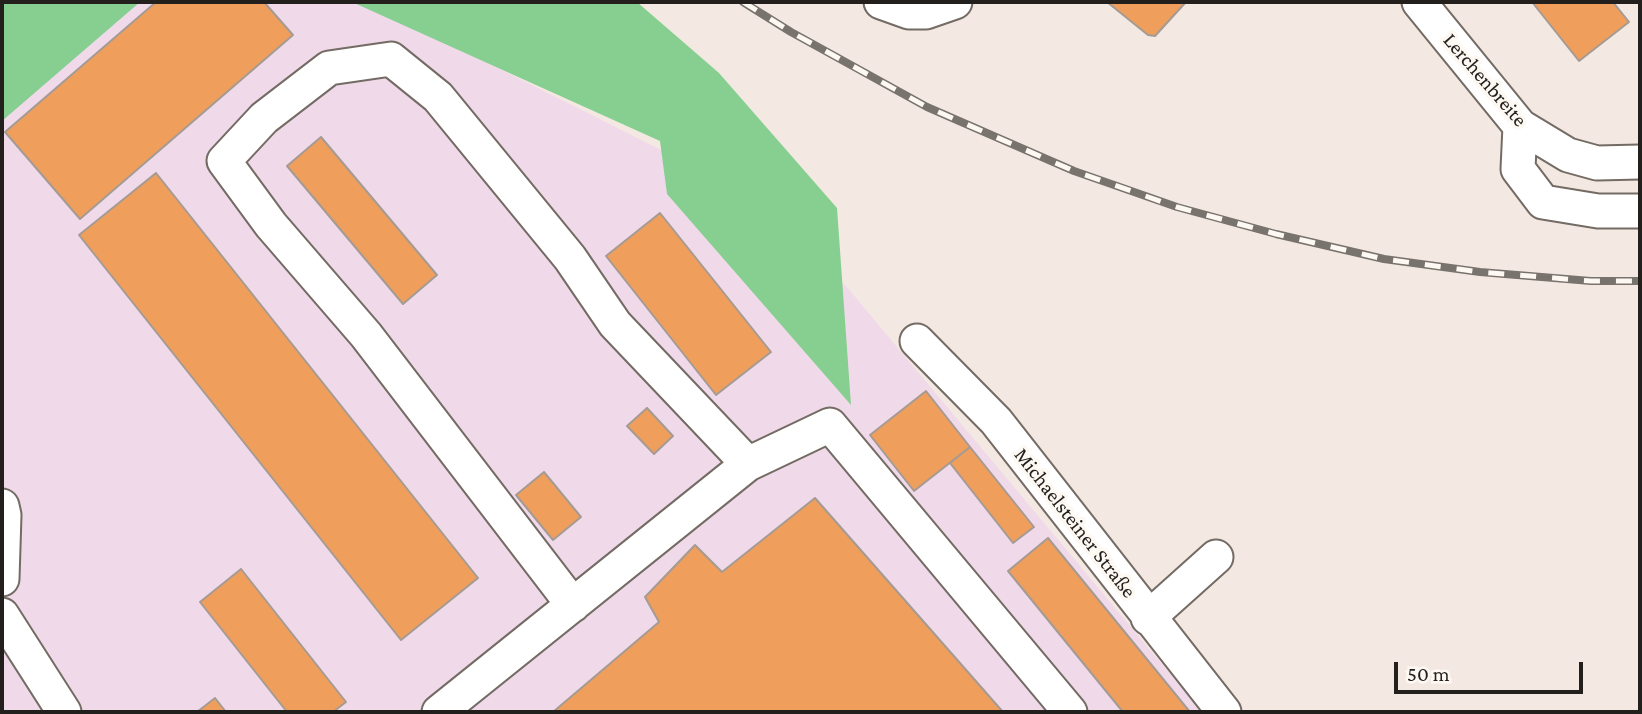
<!DOCTYPE html>
<html>
<head>
<meta charset="utf-8">
<style>
  body { margin:0 }
  #map { position:relative; width:1642px; height:714px; overflow:hidden; background:#f4e9e2; font-family:"Crimson Pro",serif }
  canvas { display:block }
  .frame { position:absolute; inset:0; border:4px solid #221f1c; pointer-events:none }
  .scale { position:absolute; left:1394px; top:662px; width:189px; height:32px; box-sizing:border-box; border:4px solid #221f1c; border-top:0; padding-left:9px; font-size:21px; line-height:24px; white-space:nowrap; color:#221f1c; -webkit-text-stroke:5px #fef8f3; paint-order:stroke }
</style>
</head>
<body>
<div id="map">
<canvas width="1642" height="714"></canvas>
<div class="frame"></div>
<div class="scale">50 m</div>
</div>
<script>
const g = document.querySelector('canvas').getContext('2d');
g.lineJoin = 'round';
function paint(path, color) { g.fillStyle = color; g.fill(path, 'evenodd'); }
const shape = rows => new Path2D(rows.map(r => 'M' + r).join(''));
function strokePath(path, color, width, dash) { g.strokeStyle = color; g.lineWidth = width; g.lineCap = dash ? 'butt' : 'round'; g.setLineDash(dash || []); g.stroke(path); }
function write(font, color, halo, rows, align = 'center') {
  g.font = font + ' "Crimson Pro",serif'; g.lineWidth = 7; g.setLineDash([]); g.textBaseline = 'middle'; g.strokeStyle = halo; g.fillStyle = color; for (const [text, x, y, turn = 0] of rows) {
    g.save(); g.translate(x, y); g.rotate((+turn || 0) * Math.PI / 180); g.textAlign = isNaN(turn) ? turn : align; if (halo) g.strokeText(text, 0, 0); g.fillText(text, 0, 0); g.restore();
  }
}
paint(shape([
  [82,2,367,2,725,182,847,287,1202,712,2,712,2,51]
]), '#f0dae9');
paint(shape([
  [2,2,140,2,2,121],
  [352,2,637,2,719,73,837,208,851,405,667,194,660,141]
]), '#86cf91');
const building = shape([
  [156,2,264,2,293,35,80,219,5,132,156,2],
  [1107,2,1186,2,1155,36,1148,35,1107,2],
  [1532,2,1613,2,1629,22,1579,61,1532,2],
  [321,137,437,275,403,304,287,166,321,137],
  [156,173,478,578,401,640,79,235,156,173],
  [660,213,771,352,716,395,606,256,660,213],
  [926,391,970,447,914,491,870,435,926,391],
  [647,408,673,436,654,454,627,426,647,408],
  [970,447,1034,527,1013,543,950,463,970,447],
  [544,472,581,517,553,540,516,495,544,472],
  [815,498,1003,712,553,712,659,622,645,597,695,545,722,572,815,498],
  [1048,538,1190,712,1123,712,1008,571,1048,538],
  [241,569,346,702,333,712,287,712,200,602,241,569],
  [215,698,226,712,197,712,215,698]
]);
paint(building, '#f09e5b');
strokePath(building, '#a59b94', 2);
const minor = shape([
  [881,2,909,12,926,12,955,2],
  [1419,2,1520,126,1568,155,1597,163,1640,162],
  [1520,126,1518,169,1543,202,1598,211,1640,211],
  [917,341,996,421,1224,712],
  [2,506,4,515,2,579],
  [573,605,366,335,271,225,224,161,264,118,329,68,391,59,438,97,570,258,615,324,748,464],
  [2,615,64,712],
  [1148,618,1216,557],
  [439,712,748,464,830,425,1070,712]
]);
strokePath(minor, '#736b64', 37);
strokePath(minor, '#fff', 33);
const rail = shape([
  [743,2,791,32,927,107,1074,171,1177,207,1276,234,1384,259,1480,272,1591,281,1640,281]
]);
strokePath(rail, '#79736e', 8);
strokePath(rail, '#fef8f3', 5, [16]);
write('21px', '#221f1c', '#fef8f3', [
  ["Lerchenbreite",1485,80,49],
  ["Michaelsteiner Straße",1075,523,52]
]);
</script>
</body>
</html>
